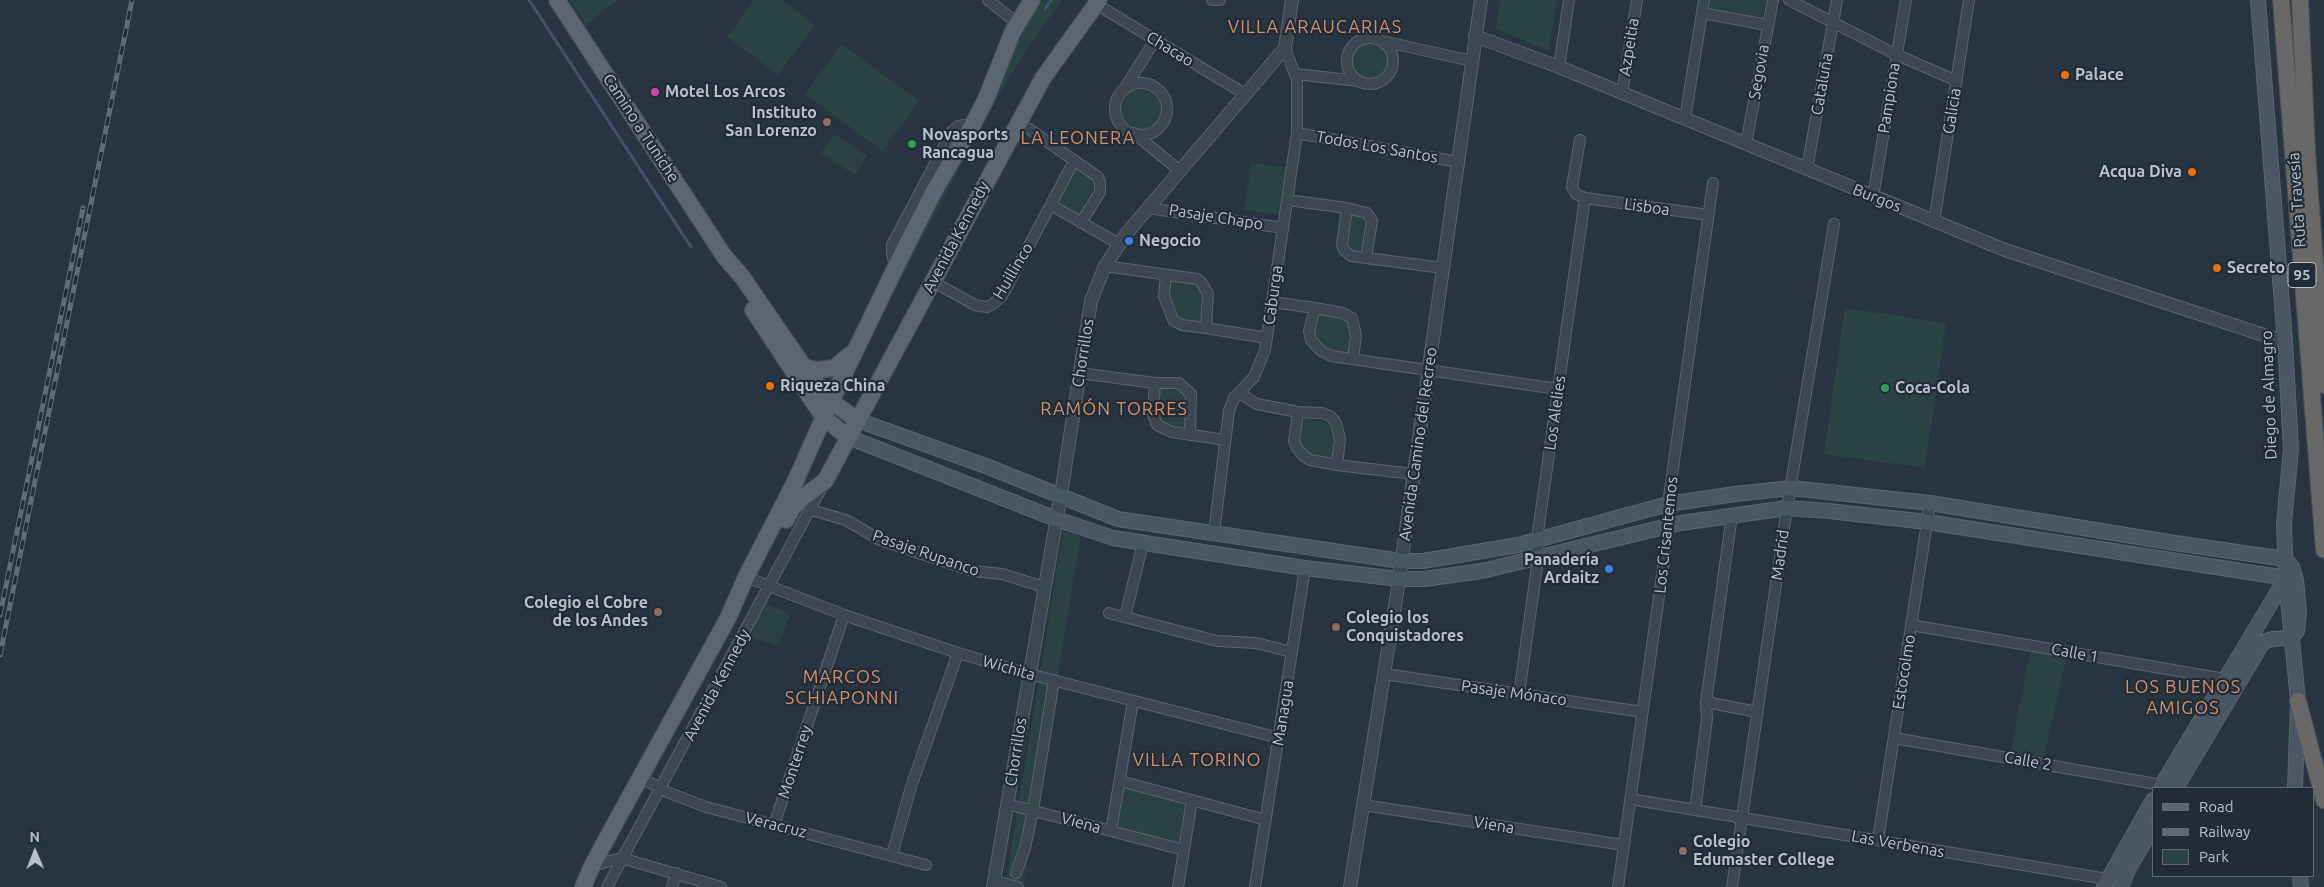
<!DOCTYPE html>
<html>
<head>
<meta charset="utf-8">
<style>
  body { margin:0 }
  #map { position:relative; width:2324px; height:887px; overflow:hidden; background:#283541; font-family:Ubuntu,sans-serif }
  canvas { display:block }
  .legend { position:absolute; left:2152px; top:787px; width:162px; height:90px; box-sizing:border-box; background:#212c36; border:1px solid #5e6872; margin:0; padding:6px 9px; list-style:none; font-size:15px; color:#b9c2cb }
  .legend li { display:flex; align-items:center; gap:10px; height:25px }
  .legend b { width:25px; border:1px solid #5e6872 }
  .north { position:absolute; left:10px; top:827px; width:50px; height:50px; -webkit-text-stroke:4px #212c36; paint-order:stroke; rotate:359deg; font-size:14px; font-weight:700; line-height:20px; text-align:center; color:#b9c2cb }
  .north::after { content:''; display:block; margin:auto; width:18px; height:22px; background:#b9c2cb; clip-path:polygon(50% 0,100% 100%,50% 72%,0 100%) }
</style>
</head>
<body>
<div id="map">
<canvas width="2324" height="887"></canvas>
<ul class="legend">
<li><b style="height:6px;background:#5b6671"></b>Road</li>
<li><b style="height:6px;background:#5f6b78"></b>Railway</li>
<li><b style="height:14px;background:#2a4242"></b>Park</li>
</ul>
<div class="north">N</div>
</div>
<script>
const g = document.querySelector('canvas').getContext('2d');
g.lineJoin = 'round';
function paint(path, color) { g.fillStyle = color; g.fill(path, 'evenodd'); }
const shape = rows => new Path2D(rows.map(r => 'M' + r).join(''));
function strokePath(path, color, width, dash) { g.strokeStyle = color; g.lineWidth = width; g.lineCap = dash ? 'butt' : 'round'; g.setLineDash(dash || []); g.stroke(path); }
function write(font, color, halo, rows, align = 'center') {
  g.font = font + ' Ubuntu,sans-serif'; g.lineWidth = 4.5; g.setLineDash([]); g.textBaseline = 'middle'; g.strokeStyle = halo; g.fillStyle = color; for (const [text, x, y, turn = 0] of rows) {
    g.save(); g.translate(x, y); g.rotate((+turn || 0) * Math.PI / 180); g.textAlign = isNaN(turn) ? turn : align; if (halo) g.strokeText(text, 0, 0); g.fillText(text, 0, 0); g.restore();
  }
}
paint(shape([
  [570,0,617,0,586,25],
  [754,0,782,0,815,25,778,75,727,37],
  [1042,0,1062,0,1024,53,998,97,865,345,1022,30],
  [1500,0,1557,0,1549,51,1496,29],
  [1710,0,1766,0,1763,17,1709,8],
  '1349 61a21 21 0 1 1 42 0a21 21 0 1 1-42 0Z',
  [842,44,919,101,882,151,805,94],
  '1119 109a22 22 0 1 1 44 0a22 22 0 1 1-44 0Z',
  [834,134,867,156,855,175,821,153],
  [1251,163,1292,168,1284,215,1244,210],
  [1072,168,1093,179,1094,184,1081,214,1078,215,1057,201],
  [1359,213,1370,221,1364,249,1354,251,1349,248,1346,243,1350,216],
  [1169,279,1196,283,1205,295,1203,325,1175,317,1169,303],
  [1845,308,1946,323,1925,468,1824,454],
  [1317,311,1341,315,1352,324,1351,354,1332,353,1322,349,1314,338,1313,320],
  [1159,385,1178,386,1188,395,1187,429,1173,427,1164,423,1158,417],
  [1299,417,1325,422,1329,425,1336,441,1335,459,1312,455,1306,452,1299,440],
  [1063,531,1081,536,1023,887,1005,887],
  [765,604,790,613,779,646,748,636],
  [2031,648,2067,654,2044,757,2011,751],
  [1127,787,1186,802,1187,811,1183,839,1180,843,1120,830,1118,825,1123,789]
]), '#2a4242');
strokePath(shape([
  [529,0,691,247],
  [1045,9,1051,0]
]), '#3f5469', 3);
const minor = shape([
  [988,0,1017,23],
  [1212,0,1220,0],
  [1789,0,1895,54,1957,81],
  [1096,4,1245,94],
  [1702,13,1768,25],
  '1347 61a23 23 0 1 1 46 0a23 23 0 1 1-46 0Z',
  [1382,41,1472,61],
  [1559,67,1569,0],
  [1295,74,1359,81],
  '1115 109a26 26 0 1 1 52 0a26 26 0 1 1-52 0Z',
  [1125,88,1155,40],
  [1622,94,1637,0],
  [1685,119,1704,0],
  [1019,122,1098,177,1100,183,1100,192,1081,223],
  [1134,133,1180,171],
  [1297,133,1458,162],
  [1580,140,1572,187,1576,194,1585,198,1708,215],
  [1746,144,1773,0],
  [1807,169,1837,0],
  [1873,197,1906,0],
  [1287,200,1347,208,1342,245,1344,250,1351,256,1443,268],
  [1051,205,1119,244],
  [1148,208,1283,228],
  [1347,208,1367,213,1372,221,1366,258],
  [1934,222,1969,0],
  [1105,266,1197,279,1201,282,1208,294,1206,328,1182,325,1173,320,1164,296,1166,275],
  [896,268,892,254,892,245,952,131,958,126,973,124],
  [932,281,975,305,987,307,993,304,1002,296,1074,161],
  [1272,302,1315,308,1309,331,1311,340,1321,351,1331,356,1558,389],
  [1315,308,1342,313,1352,318,1356,336,1353,359],
  [1206,328,1267,338],
  [1079,373,1155,383,1153,414,1157,425,1172,432,1225,440],
  [1155,383,1179,383,1191,394,1190,435],
  [1239,393,1257,404,1298,412,1322,413,1330,416,1336,423,1340,439,1337,465,1413,474],
  [1298,412,1294,441,1297,448,1303,455,1310,460,1337,465],
  [811,510,846,520,880,540,973,571,1002,574,1044,587],
  [1214,533,1229,411,1234,398,1254,377,1265,350,1297,133,1297,80,1285,48],
  [746,577,844,615,958,653,1029,674,1279,738],
  [1109,613,1217,641,1256,643,1292,652],
  [1125,617,1143,543],
  [1911,625,2231,680],
  [1384,674,1643,712],
  [1519,694,1538,559,1537,539,1585,198],
  [1706,702,1757,712],
  [1894,738,2162,785],
  [640,777,667,792,706,807,926,865],
  [1120,781,1266,820],
  [1630,799,2107,879],
  [1007,804,1184,850],
  [1363,805,1624,845],
  [1695,810,1707,719,1706,702,1732,515],
  [774,825,844,615],
  [1111,831,1133,701],
  [1878,840,1930,503],
  [892,855,911,787,958,653],
  [592,866,621,858,721,887],
  [1016,873,1025,848,1033,810,1054,680],
  [995,881,1018,887],
  [607,887,823,485],
  [672,887,676,873],
  [1178,887,1192,800],
  [1255,887,1305,568],
  [1618,887,1669,525,1668,504,1713,183],
  [1732,887,1787,508,1834,224]
]);
const tertiary = shape([
  [1475,36,1559,67,2005,250,2285,342],
  [993,887,1062,488,1091,301,1105,266,1126,234,1285,48,1292,0],
  [1350,887,1397,593,1481,0]
]);
const secondary = shape([
  [2258,0,2285,342,2291,449,2284,524,2286,578,2298,701,2295,788],
  [857,420,986,466,1118,519,1401,561,1423,561,1518,545,1668,504,1735,494,1791,488,1930,503,2175,543,2285,559],
  [848,437,1056,519,1113,538,1305,568,1399,579,1424,579,1482,571,1681,523,1787,508,1829,511,1927,522,2286,578],
  [2160,788,2286,578],
  [2176,788,2263,642,2273,639,2291,638,2297,631,2299,612,2296,580,2292,567,2287,561],
  [2300,876,2301,887],
  [2104,887,2153,800],
  [2121,887,2129,868,2153,827]
]);
const primary = shape([
  [557,0,724,256,743,278,804,367,831,401,857,420],
  [753,310,824,418,848,437],
  [804,367,816,370,834,368,851,354],
  [786,520,793,507,801,499,825,481,1043,78,1099,0],
  [583,887,592,866,613,827,728,618,746,577,795,482,831,401,904,250,933,193,973,124,986,99,1013,31,1032,0]
]);
const trunk = shape([
  [2281,0,2324,550],
  [2300,0,2307,153,2324,385],
  [2298,701,2324,800]
]);
strokePath(minor, '#5a656e', 12);
strokePath(tertiary, '#5a656e', 14);
strokePath(secondary, '#5a656e', 16);
strokePath(primary, '#46505a', 18);
strokePath(trunk, '#47525b', 18);
strokePath(minor, '#3c4751', 10);
strokePath(tertiary, '#3c4751', 12);
strokePath(secondary, '#4b5664', 14);
strokePath(primary, '#5b6671', 16);
strokePath(trunk, '#696866', 16);
const rail = shape([
  [0,615,83,208],
  [0,655,132,0]
]);
strokePath(rail, '#5f6b78', 5);
strokePath(rail, '#212c36', 3, [9]);
for (const [x, y, r, color] of [
  [2065,75,5,"#e8710a"],
  [655,92,5,"#d1479c"],
  [827,122,5,"#8d6e63"],
  [912,144,5,"#2e9e5b"],
  [2192,172,5,"#e8710a"],
  [1129,241,5,"#3f7fe0"],
  [2217,268,5,"#e8710a"],
  [770,386,5,"#e8710a"],
  [1885,388,5,"#2e9e5b"],
  [1609,569,5,"#3f7fe0"],
  [658,612,5,"#8d6e63"],
  [1336,627,5,"#8d6e63"],
  [1683,851,5,"#8d6e63"]
]) { const dot = new Path2D(); dot.arc(x, y, r, 0, 2 * Math.PI); g.fillStyle = color; g.fill(dot); strokePath(dot, '#212c36', 2); }
for (const [x, y, w] of [
  [2302,275,28]
]) { const box = new Path2D(); box.roundRect(x - w / 2, y - 12.5, w, 25, 4); g.fillStyle = '#212c36'; g.fill(box); strokePath(box, '#b9c2cb', 1); }
write('bold 15px', '#b9c2cb', null, [
  ["95",2302,275]
]);
write('16px', '#b9c2cb', '#212c36', [
  ["Azpeitia",1629,47,-81],
  ["Chacao",1170,49,31],
  ["Segovia",1759,72,-80],
  ["Cataluña",1822,84,-80],
  ["Pampiona",1889,98,-81],
  ["Galicia",1952,111,-81],
  ["Camino a Tuniche",641,128,57],
  ["Todos Los Santos",1377,147,10],
  ["Burgos",1877,198,22],
  ["Ruta Travesía",2297,200,-94],
  ["Lisboa",1647,207,8],
  ["Pasaje Chapo",1216,217,9],
  ["Avenida Kennedy",956,237,-62],
  ["Huillinco",1013,271,-59],
  ["Caburga",1273,295,-82],
  ["Chorrillos",1083,353,-81],
  ["Diego de Almagro",2269,395,-92],
  ["Los Alelies",1555,413,-82],
  ["Avenida Camino del Recreo",1418,444,-82],
  ["Los Crisantemos",1666,535,-84],
  ["Pasaje Rupanco",926,553,19],
  ["Madrid",1780,555,-82],
  ["Calle 1",2075,653,10],
  ["Wichita",1009,668,16],
  ["Estocolmo",1904,672,-81],
  ["Avenida Kennedy",717,685,-62],
  ["Pasaje Mónaco",1514,693,8],
  ["Managua",1283,713,-81],
  ["Chorrillos",1016,752,-81],
  ["Calle 2",2028,761,10],
  ["Monterrey",795,762,-72],
  ["Viena",1081,823,15],
  ["Veracruz",776,825,14],
  ["Viena",1494,825,9],
  ["Las Verbenas",1898,844,10]
]);
write('bold 16px', '#b9c2cb', '#212c36', [
  ["Palace",2075,75],
  ["Motel Los Arcos",665,92],
  ["Instituto",817,113,"right"],
  ["San Lorenzo",817,131,"right"],
  ["Novasports",922,135],
  ["Rancagua",922,153],
  ["Acqua Diva",2182,172,"right"],
  ["Negocio",1139,241],
  ["Secreto",2227,268],
  ["Riqueza China",780,386],
  ["Coca-Cola",1895,388],
  ["Panadería",1599,560,"right"],
  ["Ardaitz",1599,578,"right"],
  ["Colegio el Cobre",648,603,"right"],
  ["de los Andes",648,621,"right"],
  ["Colegio los",1346,618],
  ["Conquistadores",1346,636],
  ["Colegio",1693,842],
  ["Edumaster College",1693,860]
], 'left');
g.letterSpacing = '1px';
write('18px', '#d1906f', '#212c36', [
  ["VILLA ARAUCARIAS",1315,27],
  ["LA LEONERA",1078,138],
  ["RAMÓN TORRES",1114,409],
  ["MARCOS",842,677],
  ["SCHIAPONNI",842,698],
  ["LOS BUENOS",2183,687],
  ["AMIGOS",2183,708],
  ["VILLA TORINO",1197,760]
]);
g.letterSpacing = '0px';
</script>
</body>
</html>
